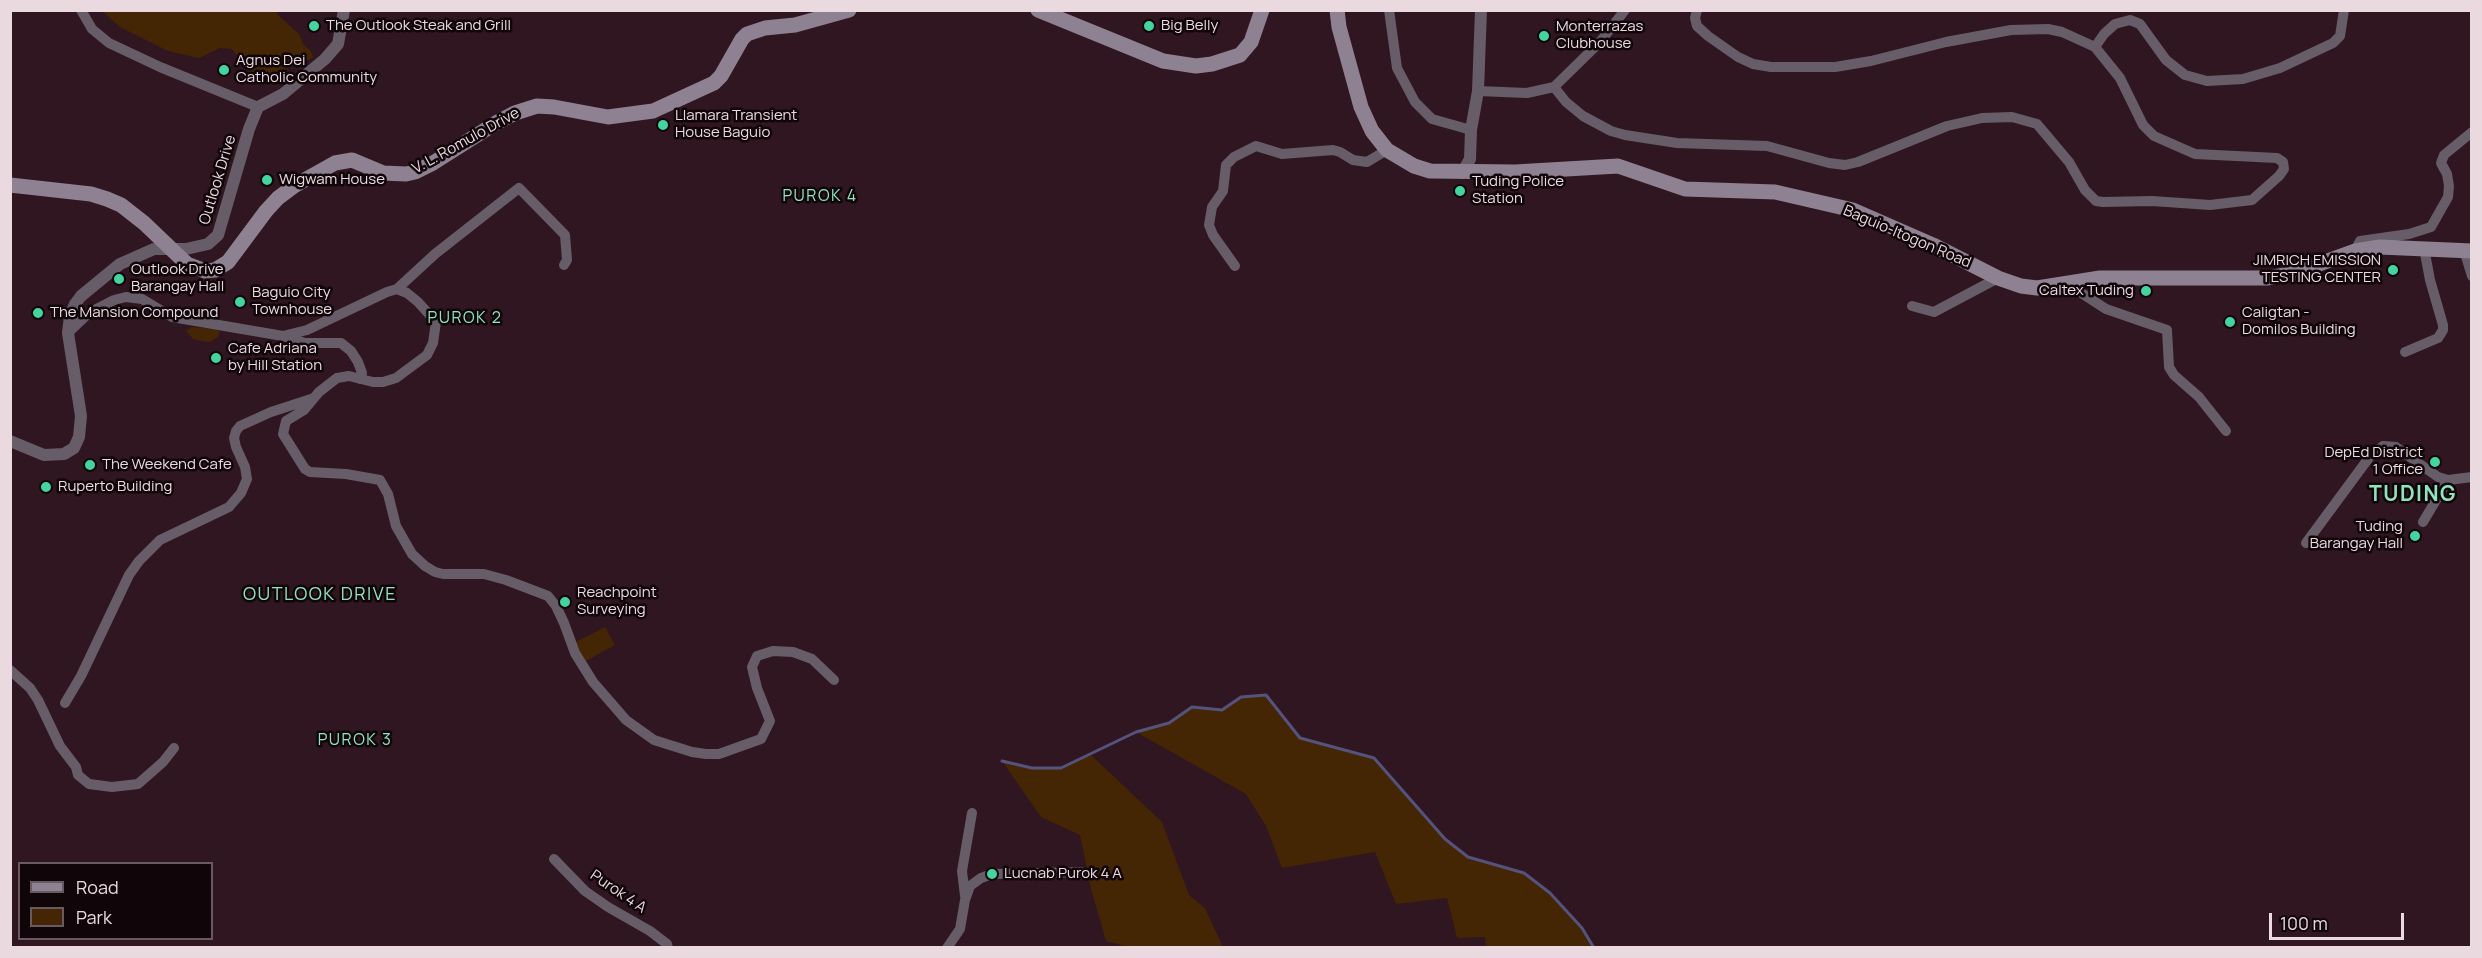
<!DOCTYPE html>
<html>
<head>
<meta charset="utf-8">
<style>
  body { margin:0 }
  #map { position:relative; width:2482px; height:958px; overflow:hidden; background:#2f1621; font-family:Manrope,sans-serif }
  canvas { display:block }
  .frame { position:absolute; inset:0; border:12px solid #ebd9e0; pointer-events:none }
  .legend { position:absolute; left:18px; top:862px; width:195px; height:78px; box-sizing:border-box; background:#10060a; border:2px solid #685a60; margin:0; padding:8px 10px; list-style:none; font-size:18px; color:#ebd9e0 }
  .legend li { display:flex; align-items:center; gap:12px; height:30px }
  .legend b { width:30px; border:2px solid #685a60 }
  .scale { position:absolute; left:2269px; top:913px; width:135px; height:27px; box-sizing:border-box; border:3px solid #ebd9e0; border-top:0; padding-left:8px; font-size:18px; line-height:21px; white-space:nowrap; color:#ebd9e0; -webkit-text-stroke:4px #10060a; paint-order:stroke }
</style>
</head>
<body>
<div id="map">
<canvas width="2482" height="958"></canvas>
<div class="frame"></div>
<ul class="legend">
<li><b style="height:8px;background:#8e8192"></b>Road</li>
<li><b style="height:16px;background:#442504"></b>Park</li>
</ul>
<div class="scale">100 m</div>
</div>
<script>
const g = document.querySelector('canvas').getContext('2d');
g.lineJoin = 'round';
function paint(path, color) { g.fillStyle = color; g.fill(path, 'evenodd'); }
const shape = rows => new Path2D(rows.map(r => 'M' + r).join(''));
function strokePath(path, color, width, dash) { g.strokeStyle = color; g.lineWidth = width; g.lineCap = dash ? 'butt' : 'round'; g.setLineDash(dash || []); g.stroke(path); }
function write(font, color, halo, rows, align = 'center') {
  g.font = font + ' Manrope,sans-serif'; g.lineWidth = 5; g.setLineDash([]); g.textBaseline = 'middle'; g.strokeStyle = halo; g.fillStyle = color; for (const [text, x, y, turn = 0] of rows) {
    g.save(); g.translate(x, y); g.rotate((+turn || 0) * Math.PI / 180); g.textAlign = isNaN(turn) ? turn : align; if (halo) g.strokeText(text, 0, 0); g.fillText(text, 0, 0); g.restore();
  }
}
paint(shape([
  [102,11,276,11,277,14,299,34,303,44,311,51,313,58,266,77,252,76,232,49,220,48,199,58,168,51,120,27],
  [192,327,217,329,220,332,218,337,210,342,201,341,193,339,186,331],
  [605,627,615,645,584,662,574,643],
  [1266,695,1300,738,1374,758,1445,839,1468,857,1524,873,1550,893,1582,928,1594,947,1486,947,1485,937,1457,938,1447,898,1396,904,1375,852,1282,868,1266,826,1246,794,1136,732,1169,723,1192,707,1221,710,1241,697],
  [1090,754,1162,822,1189,895,1205,908,1223,947,1128,947,1106,941,1091,889,1080,835,1041,817,1002,761,1032,768,1061,768]
]), '#442504');
strokePath(shape([
  [1002,761,1032,768,1061,768,1136,732,1169,723,1192,707,1222,710,1241,697,1266,695,1300,738,1374,758,1445,839,1468,857,1524,873,1550,893,1582,928,1594,948]
]), '#54537d', 3);
strokePath(shape([
  [81,10,92,29,109,43,160,67,258,107],
  [1389,10,1397,68,1415,102,1432,119,1471,130],
  [2095,47,2104,34,2115,24,2130,20,2140,24,2166,60,2185,75,2207,81,2243,79,2280,68,2333,43,2340,36,2344,10],
  [1554,87,1566,102,1583,116,1611,131,1625,135,1677,143,1767,146,1829,163,1845,165,1858,162,1947,126,1982,118,2012,117,2037,124,2069,162,2085,190,2096,201,2103,202,2152,201,2210,205,2252,200,2279,176,2284,169,2283,162,2277,158,2195,154,2154,136,2143,125,2120,78,2095,47,2062,32,2048,29,2011,30,1946,42,1871,61,1835,67,1771,67,1753,64,1738,57,1708,36,1697,26,1695,18,1697,10],
  [1478,91,1527,93,1554,87,1600,42,1625,10],
  [2464,250,2472,276],
  [2355,251,2360,241,2409,234,2431,227,2448,197,2449,186,2447,174,2441,163,2444,155,2472,132],
  [1235,266,1213,235,1209,225,1212,207,1223,191,1226,165,1234,157,1256,146,1282,154,1333,150,1340,152,1353,160,1367,162,1387,150],
  [2066,283,2106,309,2167,330,2169,367,2174,375,2199,397,2226,431],
  [397,289,435,254,519,188,565,235,567,260,564,265],
  [1912,306,1934,312,1998,278],
  [68,333,89,313,114,300,126,297,142,299,172,317,283,336,307,330,387,292,397,289,407,293,418,302,436,322,433,343,427,355,396,378,383,382,373,382,349,376,337,378,319,392,304,410,286,421,283,434,305,469,310,472,346,474,380,480,388,494,396,526,412,554,425,566,435,572,443,574,484,574,506,580,548,596,556,606,564,623,575,653,593,682,626,720,654,740,692,752,706,754,719,754,761,739,770,721,757,688,752,667,757,656,773,651,793,652,812,659,834,680],
  [283,336,305,343,341,343,351,351,358,362,362,373,360,379],
  [2405,352,2438,338,2443,330,2443,325,2430,280,2424,248],
  [2423,522,2448,480],
  [2306,543,2371,455,2383,446,2396,447,2438,477,2448,480,2472,477],
  [10,670,30,688,38,700,60,746,76,767,78,775,89,784,112,787,138,784,163,762,174,748],
  [65,703,81,676,129,575,139,561,160,540,229,507,241,493,247,479,245,467,236,447,234,438,236,431,240,426,271,412,314,398],
  [554,859,585,891,608,907,650,931,667,944,668,948],
  [965,896,962,871,972,813],
  [947,948,960,929,965,900,970,886,981,878,992,874,1081,872]
]), '#665d68', 10);
strokePath(shape([
  [1462,173,1470,159,1471,130,1478,91,1481,10],
  [10,441,44,455,64,454,74,448,79,437,81,416,68,333,70,316,75,304,81,296,120,264,154,249,186,249,208,244,218,235,249,129,258,107,283,94,325,59,338,44,344,10]
]), '#665d68', 12);
strokePath(shape([
  [1038,10,1163,61,1196,66,1212,64,1240,55,1251,42,1262,10],
  [1337,10,1339,27,1361,107,1372,131,1387,150,1414,166,1430,171,1515,172,1618,166,1685,189,1775,192,1853,210,1933,245,1998,278,2021,286,2037,288,2100,278,2268,278,2294,273,2355,251,2380,247,2472,251],
  [10,185,91,194,107,199,121,205,144,223,187,264,205,271,215,270,228,262,266,211,278,198,294,186,335,163,352,160,383,173,406,174,415,172,433,163,496,123,515,113,537,106,554,107,608,117,653,111,714,83,721,76,742,39,747,34,765,28,795,25,849,10]
]), '#8e8192', 15);
for (const [x, y, r, color] of [
  [314,26,6,"#43d4a0"],
  [1149,26,6,"#43d4a0"],
  [1544,36,6,"#43d4a0"],
  [224,70,6,"#43d4a0"],
  [663,125,6,"#43d4a0"],
  [267,180,6,"#43d4a0"],
  [1460,191,6,"#43d4a0"],
  [2393,270,6,"#43d4a0"],
  [119,279,6,"#43d4a0"],
  [2146,291,6,"#43d4a0"],
  [240,302,6,"#43d4a0"],
  [38,313,6,"#43d4a0"],
  [2230,322,6,"#43d4a0"],
  [216,358,6,"#43d4a0"],
  [2435,462,6,"#43d4a0"],
  [90,465,6,"#43d4a0"],
  [46,487,6,"#43d4a0"],
  [2415,536,6,"#43d4a0"],
  [565,602,6,"#43d4a0"],
  [992,874,6,"#43d4a0"]
]) { const dot = new Path2D(); dot.arc(x, y, r, 0, 2 * Math.PI); g.fillStyle = color; g.fill(dot); strokePath(dot, '#10060a', 2); }
write('15px', '#ebd9e0', '#10060a', [
  ["The Outlook Steak and Grill",326,26],
  ["Big Belly",1161,26],
  ["Monterrazas",1556,27],
  ["Clubhouse",1556,44],
  ["Agnus Dei",236,61],
  ["Catholic Community",236,78],
  ["Llamara Transient",675,116],
  ["House Baguio",675,133],
  ["Wigwam House",279,180],
  ["Tuding Police",1472,182],
  ["Station",1472,199],
  ["JIMRICH EMISSION",2381,261,"right"],
  ["TESTING CENTER",2381,278,"right"],
  ["Outlook Drive",131,270],
  ["Barangay Hall",131,287],
  ["Caltex Tuding",2134,291,"right"],
  ["Baguio City",252,293],
  ["Townhouse",252,310],
  ["The Mansion Compound",50,313],
  ["Caligtan -",2242,313],
  ["Domilos Building",2242,330],
  ["Cafe Adriana",228,349],
  ["by Hill Station",228,366],
  ["DepEd District",2423,453,"right"],
  ["1 Office",2423,470,"right"],
  ["The Weekend Cafe",102,465],
  ["Ruperto Building",58,487],
  ["Tuding",2403,527,"right"],
  ["Barangay Hall",2403,544,"right"],
  ["Reachpoint",577,593],
  ["Surveying",577,610],
  ["Lucnab Purok 4 A",1004,874]
], 'left');
write('15px', '#ebd9e0', '#10060a', [
  ["V. L. Romulo Drive",466,141,-29],
  ["Outlook Drive",218,180,-73],
  ["Baguio-Itogon Road",1907,237,23],
  ["Purok 4 A",618,892,34]
]);
g.letterSpacing = '1.5px';
write('16px', '#8ee4bf', '#10060a', [
  ["PUROK 4",820,197],
  ["PUROK 2",465,319],
  ["PUROK 3",355,741]
]);
g.letterSpacing = '0px';
g.letterSpacing = '1.5px';
write('18px', '#8ee4bf', '#10060a', [
  ["OUTLOOK DRIVE",320,595]
]);
g.letterSpacing = '0px';
g.letterSpacing = '1.5px';
write('bold 21px', '#8ee4bf', '#10060a', [
  ["TUDING",2413,495]
]);
g.letterSpacing = '0px';
</script>
</body>
</html>
